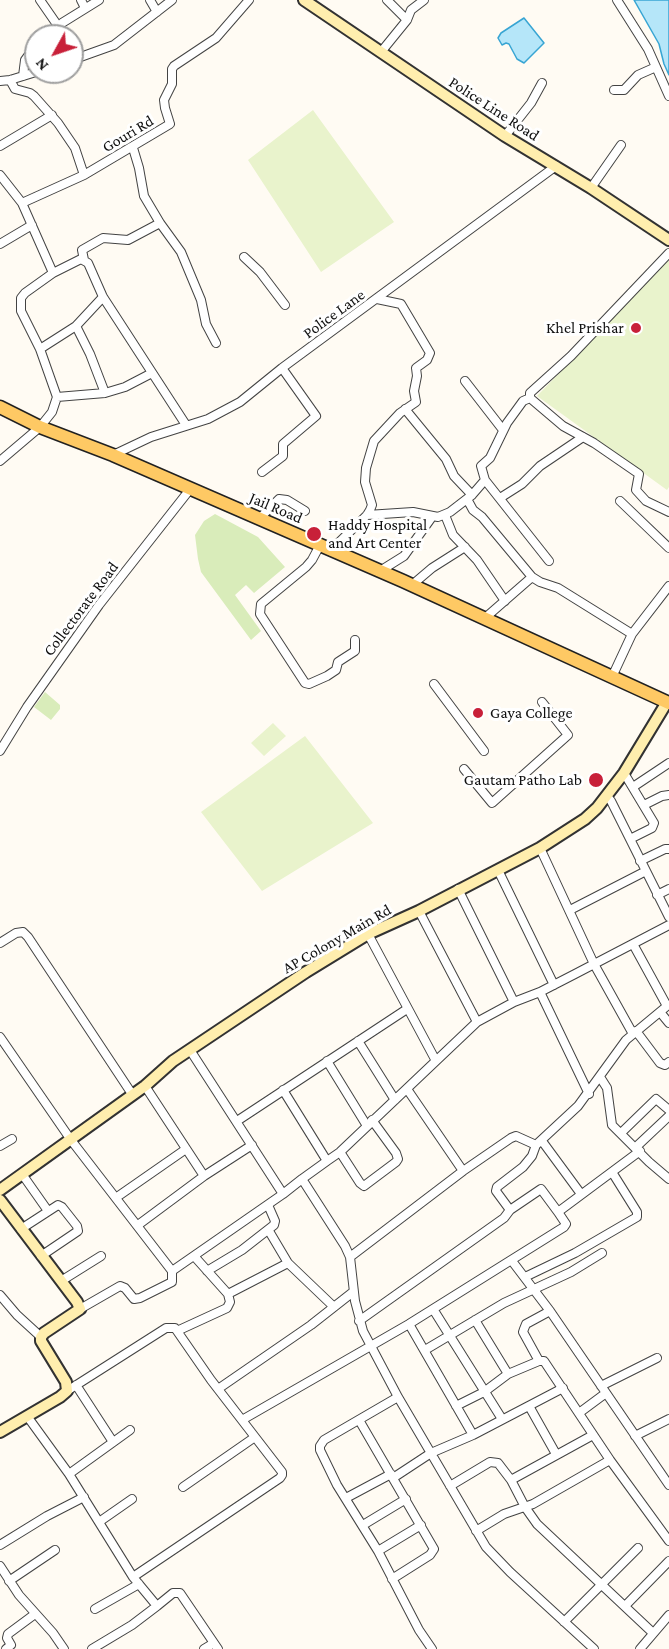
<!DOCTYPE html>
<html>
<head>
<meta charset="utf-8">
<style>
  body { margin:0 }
  #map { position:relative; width:669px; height:1649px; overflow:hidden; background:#fffbf3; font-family:"Crimson Pro",serif }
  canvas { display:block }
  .north { position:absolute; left:24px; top:24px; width:60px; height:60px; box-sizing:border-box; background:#fff; border:2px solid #9f9f9f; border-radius:50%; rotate:230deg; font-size:16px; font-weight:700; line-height:24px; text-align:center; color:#101010 }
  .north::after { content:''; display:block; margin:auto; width:21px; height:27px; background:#c82039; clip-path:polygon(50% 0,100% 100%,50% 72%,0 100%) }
</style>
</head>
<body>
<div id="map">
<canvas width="669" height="1649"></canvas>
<div class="north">N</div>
</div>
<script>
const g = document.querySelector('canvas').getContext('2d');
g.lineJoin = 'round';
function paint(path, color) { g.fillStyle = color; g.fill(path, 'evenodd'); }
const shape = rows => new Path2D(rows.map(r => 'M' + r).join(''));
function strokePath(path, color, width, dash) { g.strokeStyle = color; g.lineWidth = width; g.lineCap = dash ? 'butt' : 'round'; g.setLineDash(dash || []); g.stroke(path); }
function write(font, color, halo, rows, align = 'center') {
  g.font = font + ' "Crimson Pro",serif'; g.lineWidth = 6; g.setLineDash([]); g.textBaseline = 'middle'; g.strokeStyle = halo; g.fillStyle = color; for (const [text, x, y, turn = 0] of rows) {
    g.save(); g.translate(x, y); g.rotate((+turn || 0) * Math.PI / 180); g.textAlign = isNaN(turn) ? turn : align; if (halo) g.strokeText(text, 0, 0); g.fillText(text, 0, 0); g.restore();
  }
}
paint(shape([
  [215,514,258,537,285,567,254,593,246,585,235,595,261,631,251,640,201,572,198,559,195,535,204,521],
  [45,692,60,705,60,709,51,720,34,707]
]), '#d9ecba');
paint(shape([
  [313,110,394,222,321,272,248,160],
  [669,260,669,487,667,490,537,396],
  [273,723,286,736,264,756,251,743],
  [305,736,373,823,262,891,201,812]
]), '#e9f3cc');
const water = shape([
  [634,0,669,0,669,75,664,64,659,44,634,0],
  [524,18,544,43,524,63,517,59,509,44,506,43,502,45,498,38,501,33,524,18]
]);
paint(water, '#b5e6f9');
strokePath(water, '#38a5d3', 1.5);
const street = shape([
  [40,0,58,26],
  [81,0,85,8],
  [150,0,157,12],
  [387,0,407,20],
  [617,0,648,49,669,96],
  [46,36,62,23,99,0],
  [381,52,407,20,411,10,424,0],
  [72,60,114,45,172,0],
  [23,76,25,60,36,45],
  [10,80,15,89,30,93,34,96,58,123,75,148,84,175],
  [0,81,10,80,36,72],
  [614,90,624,90,638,75,656,67],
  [505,136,531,103,542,83],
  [0,146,52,115],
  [133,148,139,168,144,196,160,223,181,252,201,300,206,324,216,343],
  [0,175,22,203],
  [591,188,621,145],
  [0,244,32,225],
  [244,257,260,272,285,305],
  [84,260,82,250,103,238,128,240,160,223],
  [53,273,22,203,84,175,170,124,165,108,164,100,172,84,172,69,174,66,216,38,249,0],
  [76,326,90,354,105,393],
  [40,349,76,326,103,297],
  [465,381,503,430],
  [57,397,105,393,125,387,152,373],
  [530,398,563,426,594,443,639,474,636,490,646,501,669,512],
  [405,409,446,459,454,476,472,495],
  [113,455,151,437,208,419,240,402,282,368,556,166],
  [0,461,40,427,52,412,57,397,40,349,21,311,21,298,25,293,53,273,81,259,88,263,103,297,186,425],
  [262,472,283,456,283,444,316,416,282,368],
  [485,480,549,561],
  [500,498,522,484,540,466,583,437],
  [467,499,473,510,482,517,532,577,540,582,558,588,632,634],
  [620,501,669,548],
  [367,515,413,512,438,517,450,512,472,495,485,480,481,466,490,458,507,423,523,401,530,398,530,393,571,356,669,253],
  [445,515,453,535,477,560,505,601],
  [259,519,279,499,287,500,305,511],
  [320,545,312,560,306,567,261,604,260,614,305,683,309,684,327,676,336,670,338,662,355,651,355,640],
  [330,551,367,515,370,510,372,505,365,482,366,468,374,441,400,413,416,402,414,391,417,376,416,368,427,360,430,353,401,304,377,299],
  [380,571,404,556,432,517],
  [412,585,432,568,465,547],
  [485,618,532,577],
  [612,677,632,634,669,586],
  [434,684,484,751],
  [0,751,27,707,99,605,191,488],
  [464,769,492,803,568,735,542,702],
  [624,773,654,823,652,828,630,839],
  [633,787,669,763],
  [607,796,611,801,669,917],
  [644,805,662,796,669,795],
  [540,848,594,964,633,1034],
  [640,861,665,849,669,849],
  [498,870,554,985],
  [458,889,514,1002],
  [657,895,669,889],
  [570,910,646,871],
  [419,911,477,1022],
  [368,934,436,1061],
  [0,943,16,933,23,932,28,937,132,1094],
  [540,992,589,1094],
  [660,1012,669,1023],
  [636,1031,660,1063,665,1065,669,1062],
  [0,1037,71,1140,172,1271,172,1282,140,1298,134,1299,125,1288,120,1286,80,1309],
  [358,1041,395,1100],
  [190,1050,283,1194,302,1179,345,1246,350,1257,355,1301,363,1331,398,1397,486,1547,510,1572,594,1649],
  [327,1061,367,1126],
  [600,1077,607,1088,612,1125,649,1162,669,1179],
  [145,1086,204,1176],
  [407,1089,463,1171],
  [283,1090,327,1161,302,1179],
  [237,1121,407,1009],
  [621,1133,656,1099,669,1110],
  [542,1141,581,1194],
  [0,1146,12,1139],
  [636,1147,669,1116],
  [340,1152,360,1183,364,1186,396,1162,398,1159,396,1153,372,1120],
  [327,1161,340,1152,477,1022,514,1002,540,992,575,974,669,925],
  [22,1174,48,1211],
  [117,1197,186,1149],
  [510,1210,541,1189,558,1212,640,1151],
  [138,1225,204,1176,252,1145],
  [21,1229,58,1205,62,1207,77,1226,78,1231,41,1256],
  [269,1231,288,1263,334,1307],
  [194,1256,228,1294],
  [350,1257,463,1171,511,1138,516,1136,536,1145],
  [512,1261,550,1311,669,1485],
  [172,1271,283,1194],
  [207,1271,242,1250,274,1225,275,1221,268,1205],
  [525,1277,575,1253,637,1217,637,1212,612,1172],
  [61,1281,101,1256],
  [0,1295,17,1315,41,1337],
  [433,1309,502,1419],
  [475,1320,508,1374],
  [359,1321,504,1218,510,1210,496,1191,497,1187,523,1167,532,1156,536,1145,578,1106,626,1040,667,1006,633,944],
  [409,1324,473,1435],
  [177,1331,227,1308,230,1302,228,1294,288,1263],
  [425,1350,504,1303,571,1272,602,1253],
  [539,1361,523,1332,524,1329,526,1324,550,1311],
  [76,1385,113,1442],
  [601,1386,657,1358],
  [218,1389,311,1325,353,1292],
  [67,1391,166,1328,175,1328,211,1380,282,1472,282,1475,280,1478,133,1577],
  [398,1397,324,1440,320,1446,320,1450,337,1485,378,1551,419,1630,432,1649],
  [456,1406,484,1392,508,1374,539,1361,544,1361,610,1460,669,1541],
  [529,1406,556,1454],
  [579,1413,606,1393],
  [27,1416,69,1474,133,1577,157,1606,173,1593,180,1593,218,1649],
  [242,1420,409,1324,564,1227,566,1224,558,1212],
  [359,1420,434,1549,430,1555,392,1579],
  [635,1436,669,1419],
  [69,1474,130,1430],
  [393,1478,431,1453,473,1435,563,1388],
  [511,1480,593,1435],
  [450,1486,490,1462,498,1463,511,1480,525,1507,537,1524,653,1633],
  [183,1487,255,1437],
  [346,1498,391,1474],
  [99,1522,132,1499],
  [363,1525,406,1499],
  [476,1531,504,1514,533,1504,610,1460],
  [0,1545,47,1516,84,1497],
  [378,1551,421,1525],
  [0,1566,19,1595,53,1633,64,1649],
  [9,1581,55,1550],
  [625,1606,669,1561],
  [95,1609,139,1584],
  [564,1622,638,1548],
  [6,1649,11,1645,7,1638,8,1634,35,1614],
  [92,1649,132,1625,157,1606],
  [204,1649,214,1643],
  [640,1649,669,1615]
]);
const secondary = shape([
  [304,0,505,136,591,188,669,240],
  [0,1190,145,1086,173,1061,306,972,368,934,419,911,540,848,585,819,597,808,624,773,667,702],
  [0,1200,77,1302,80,1309,44,1333,41,1337,41,1341,66,1382,67,1391,60,1397,0,1432]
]);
const primary = shape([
  [0,407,40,427,113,455,403,581,669,703]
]);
strokePath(street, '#434343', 10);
strokePath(secondary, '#323232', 14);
strokePath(primary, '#212121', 15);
strokePath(street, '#fff', 8);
strokePath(secondary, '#ffeeae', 10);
strokePath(primary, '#fec964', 12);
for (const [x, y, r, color] of [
  [636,328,6,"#c82039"],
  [314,534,8,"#c82039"],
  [478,713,6,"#c82039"],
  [596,780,8,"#c82039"]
]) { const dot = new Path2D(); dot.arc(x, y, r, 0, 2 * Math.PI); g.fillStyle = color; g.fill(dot); strokePath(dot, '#fff', 2); }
write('16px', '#101010', '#fff', [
  ["Police Line Road",494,109,33],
  ["Gouri Rd",128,134,-31],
  ["Police Lane",334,314,-36],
  ["Jail Road",276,508,23],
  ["Collectorate Road",81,609,-53],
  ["AP Colony Main Rd",337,939,-30]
]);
write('16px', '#101010', '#fff', [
  ["Khel Prishar",624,328],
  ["Haddy Hospital",328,525,"left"],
  ["and Art Center",328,543,"left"],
  ["Gaya College",490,713,"left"],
  ["Gautam Patho Lab",582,780]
], 'right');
</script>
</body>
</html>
